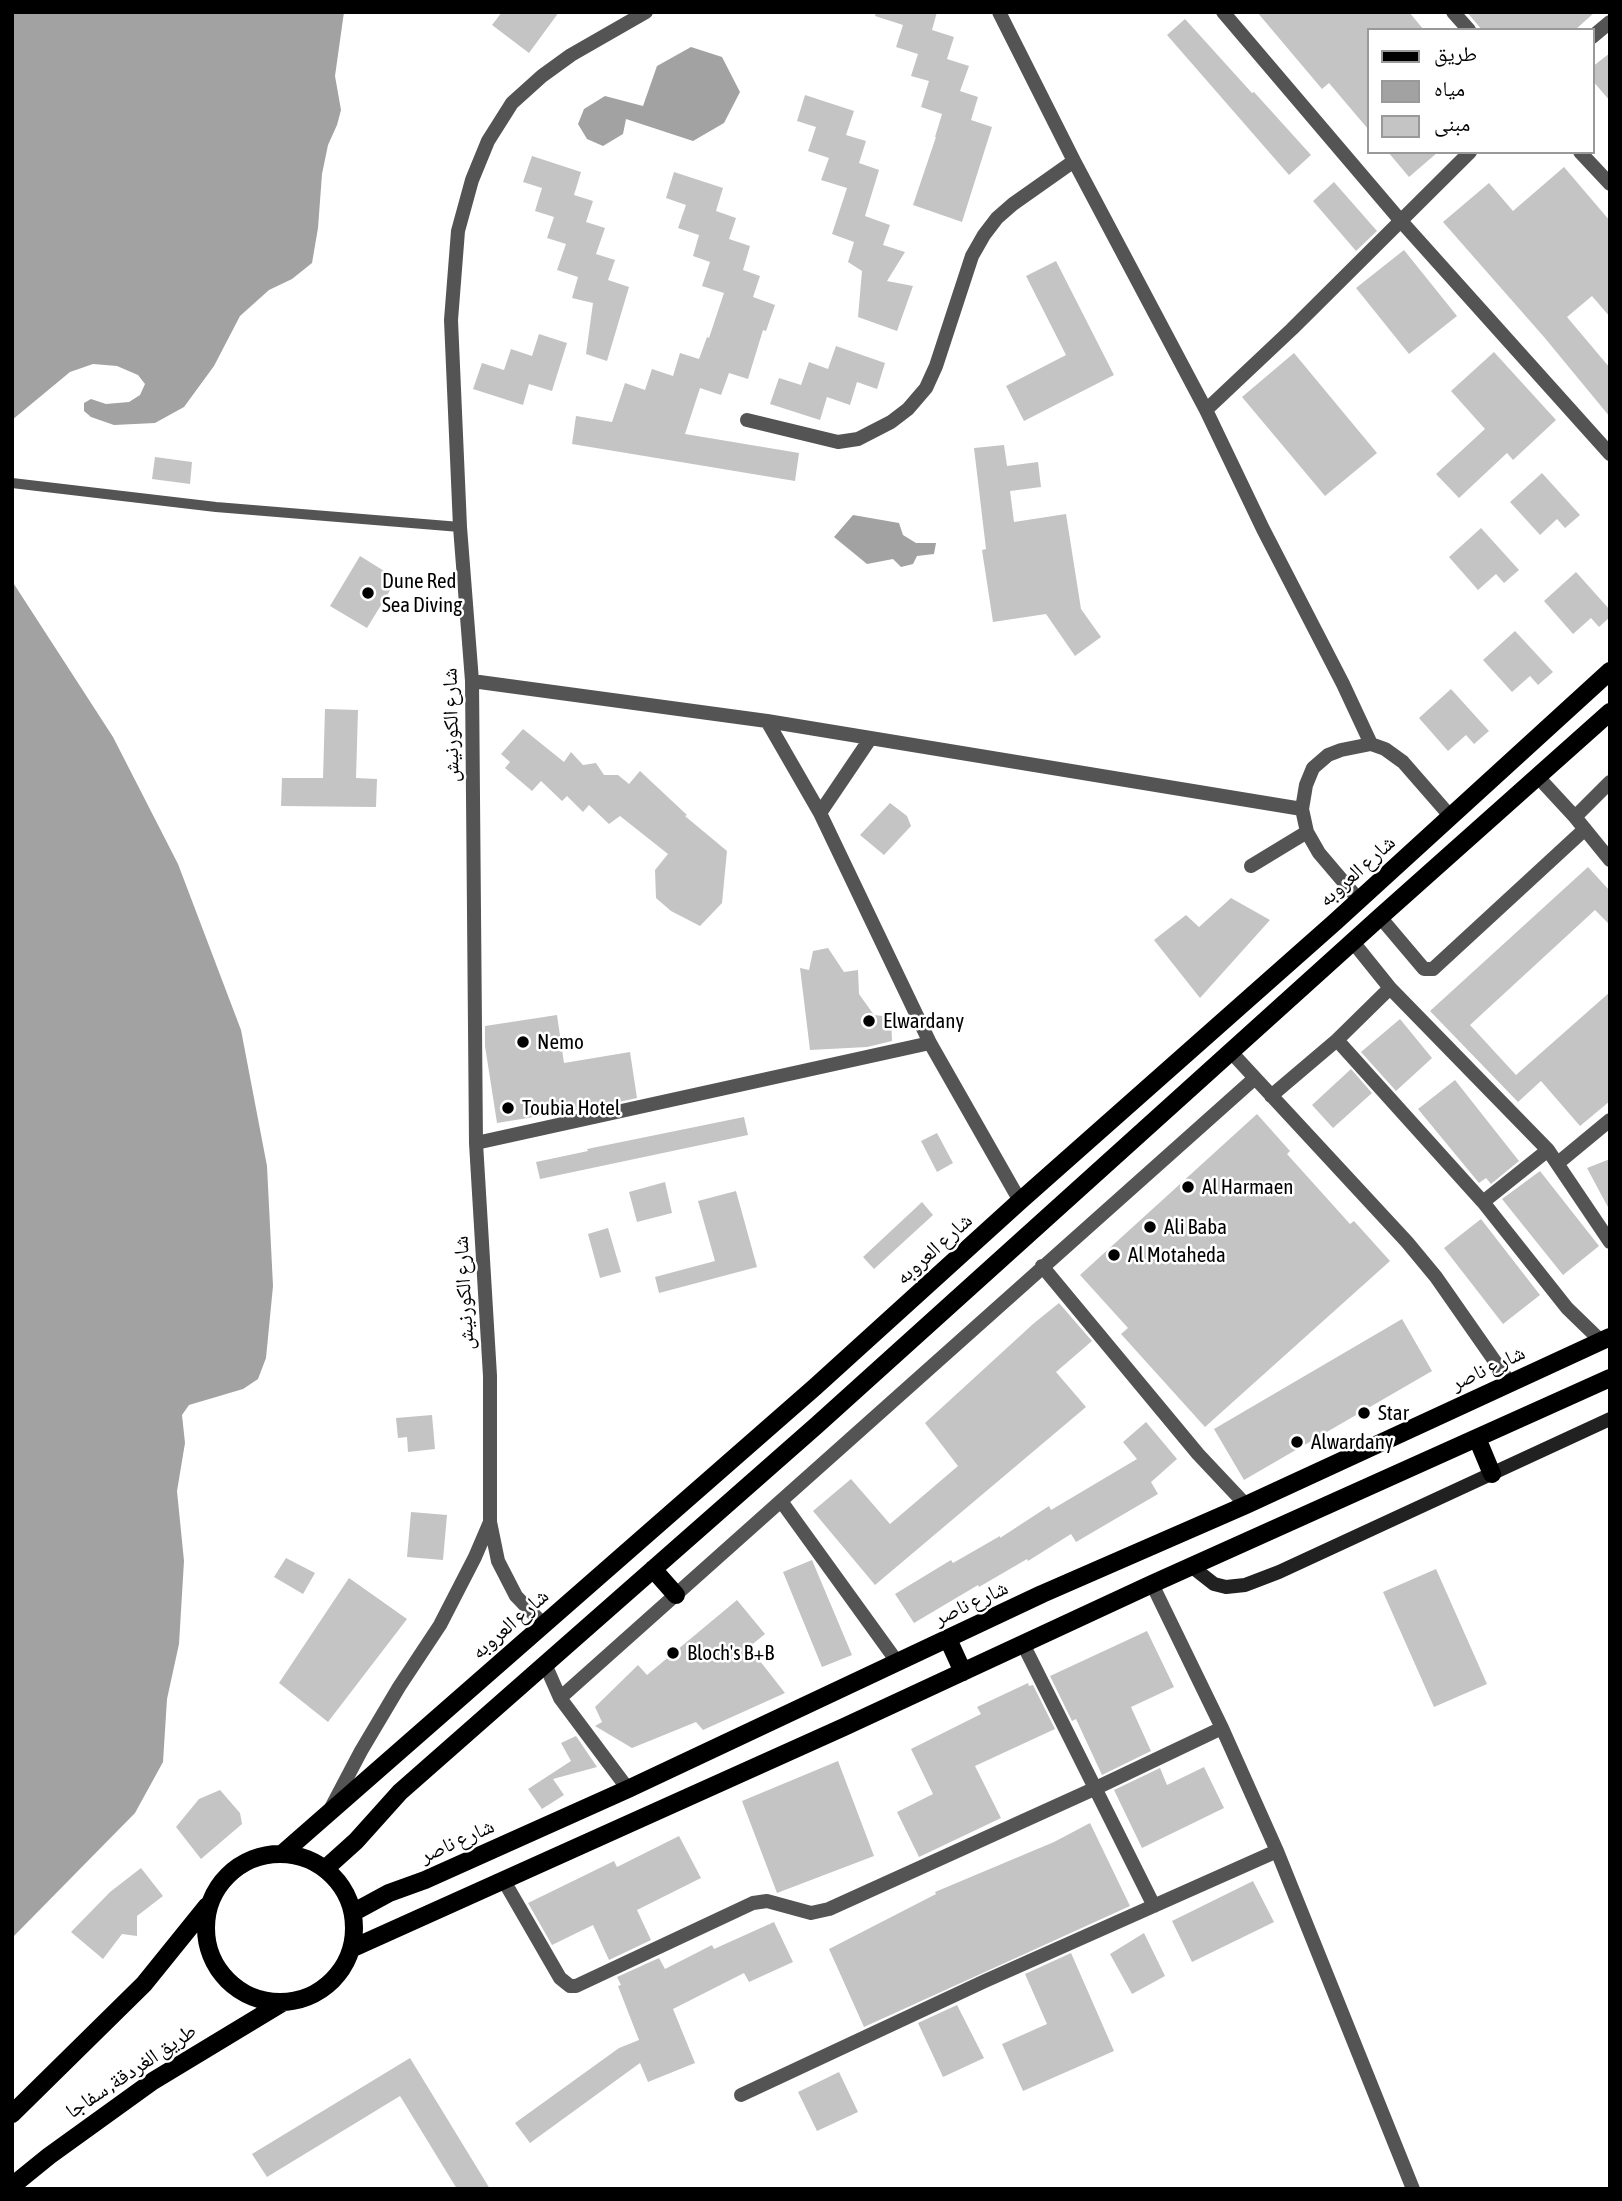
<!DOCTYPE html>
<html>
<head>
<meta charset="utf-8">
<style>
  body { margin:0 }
  #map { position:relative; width:1622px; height:2201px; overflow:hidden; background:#fff; font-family:"Asap Condensed","Noto Naskh Arabic",sans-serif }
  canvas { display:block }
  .frame { position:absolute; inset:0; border:14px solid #000; pointer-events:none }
  .legend { position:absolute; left:1367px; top:28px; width:228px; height:126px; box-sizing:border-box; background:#fff; border:2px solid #999; margin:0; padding:9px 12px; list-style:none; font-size:21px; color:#000 }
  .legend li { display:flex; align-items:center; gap:14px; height:35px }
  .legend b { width:35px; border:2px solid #999 }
</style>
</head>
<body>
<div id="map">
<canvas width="1622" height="2201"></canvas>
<div class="frame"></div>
<ul class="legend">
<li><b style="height:9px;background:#000"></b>طريق</li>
<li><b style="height:19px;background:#a2a2a2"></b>مياه</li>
<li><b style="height:19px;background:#c4c4c4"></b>مبنى</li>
</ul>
</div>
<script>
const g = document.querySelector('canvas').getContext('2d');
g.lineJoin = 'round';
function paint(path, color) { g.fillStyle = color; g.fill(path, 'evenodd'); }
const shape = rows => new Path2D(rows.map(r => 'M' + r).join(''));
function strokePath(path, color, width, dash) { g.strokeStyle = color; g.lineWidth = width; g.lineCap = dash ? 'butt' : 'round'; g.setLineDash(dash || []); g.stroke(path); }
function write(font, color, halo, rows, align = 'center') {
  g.font = font + ' "Asap Condensed","Noto Naskh Arabic",sans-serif'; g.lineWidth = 5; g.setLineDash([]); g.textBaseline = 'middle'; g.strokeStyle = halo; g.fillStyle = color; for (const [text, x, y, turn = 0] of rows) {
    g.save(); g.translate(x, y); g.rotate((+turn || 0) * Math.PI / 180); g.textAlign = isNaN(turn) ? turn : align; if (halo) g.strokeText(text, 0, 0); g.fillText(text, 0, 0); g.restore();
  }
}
paint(shape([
  [12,12,344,12,335,76,341,110,337,125,328,145,322,174,318,228,312,263,292,279,269,290,240,316,214,366,184,407,155,423,114,425,91,417,84,411,84,403,91,399,106,404,129,402,140,395,145,384,138,375,117,366,93,364,70,372,12,420],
  [691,47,722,57,740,92,724,123,693,141,626,119,623,134,603,146,587,139,578,124,584,109,605,96,643,106,657,66],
  [853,515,899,523,903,535,916,543,936,543,934,554,917,556,913,564,901,567,893,559,867,564,834,537],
  [12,581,113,737,178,864,241,1030,267,1166,273,1286,266,1358,258,1379,243,1389,189,1405,182,1415,185,1443,177,1491,184,1561,179,1644,167,1699,163,1762,135,1813,12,1938]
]), '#a2a2a2');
paint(shape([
  [502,12,559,12,529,53,492,25],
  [876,12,937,12,932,30,954,37,947,59,969,66,960,91,978,97,971,120,992,127,962,222,913,205,936,137,935,137,942,114,921,107,929,81,911,76,918,54,896,47,903,25,875,16],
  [1257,12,1409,12,1424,30,1368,30,1368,129,1329,83,1322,89],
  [1467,12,1595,12,1575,30,1482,30],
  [1185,19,1252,93,1254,92,1311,155,1289,175,1167,35],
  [1610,53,1610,101,1592,80,1592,67],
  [805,95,854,111,846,135,866,141,859,163,879,170,865,216,890,225,883,245,905,252,887,281,913,286,897,331,858,317,862,271,848,262,854,242,832,234,847,188,821,180,829,158,808,151,816,127,797,121],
  [1388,152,1438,152,1409,177],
  [532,156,581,172,574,195,593,201,586,222,605,228,596,254,615,260,608,280,629,287,607,361,586,354,593,303,572,298,578,277,557,270,566,244,547,238,554,217,535,211,542,188,523,182],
  [1564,167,1610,221,1610,317,1592,296,1567,317,1610,368,1610,417,1544,337,1443,222,1489,183,1513,211],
  [674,172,723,188,716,211,736,218,729,239,750,246,743,270,760,276,753,297,775,305,766,331,763,330,748,379,729,373,721,395,700,388,685,434,799,453,795,481,572,444,576,416,612,422,625,383,645,390,652,369,673,376,680,353,699,359,707,337,709,338,724,293,702,286,710,262,693,256,699,235,678,228,686,205,666,198],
  [1334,182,1377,231,1356,251,1313,201],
  [1404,250,1457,316,1409,354,1356,288],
  [1056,261,1114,375,1024,421,1006,386,1066,355,1026,276],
  [539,334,567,343,552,391,529,384,523,405,473,389,482,363,504,370,511,349,532,356],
  [836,346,885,363,877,389,857,382,850,405,827,397,820,420,770,404,779,378,801,385,809,362,828,369],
  [1494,352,1556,420,1513,460,1507,453,1459,498,1436,474,1485,429,1451,391],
  [1294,353,1377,453,1325,496,1242,397],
  [1004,445,1007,466,1038,462,1041,487,1010,491,1014,522,1066,514,1081,609,1101,637,1075,656,1046,614,993,622,982,550,986,549,974,448],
  [155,457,192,462,190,484,152,479],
  [1542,473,1580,515,1565,528,1557,519,1540,535,1510,502],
  [1481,528,1519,570,1504,583,1496,574,1478,590,1449,557],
  [360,556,397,579,367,628,330,606],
  [1576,572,1610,610,1610,617,1599,627,1591,618,1573,634,1544,601],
  [1515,631,1553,672,1538,685,1530,676,1512,692,1483,660],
  [1451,689,1489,731,1474,744,1466,735,1448,751,1419,718],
  [325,709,358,710,356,778,377,779,376,807,281,806,282,778,323,778],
  [523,729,564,762,571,752,583,765,596,763,604,775,618,775,629,784,640,771,687,815,685,816,727,851,722,903,700,926,671,911,656,898,655,870,668,854,620,816,609,824,589,805,583,812,567,796,562,801,541,781,532,791,505,768,510,762,501,754],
  [890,803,907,816,911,826,884,855,860,835],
  [1588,867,1610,891,1610,925,1595,910,1470,1025,1516,1075,1610,992,1610,1101,1580,1126,1541,1081,1518,1102,1430,1011],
  [1231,898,1270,920,1200,998,1154,940,1186,915,1199,927],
  [828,948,844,972,858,970,859,994,874,1015,891,1017,892,1041,867,1047,810,1050,800,968,809,970,813,951],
  [557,1015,564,1063,630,1052,637,1098,595,1107,497,1123,485,1046,485,1026],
  [1400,1019,1432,1058,1396,1091,1361,1052],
  [1351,1069,1372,1093,1333,1128,1312,1105],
  [1455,1080,1519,1161,1491,1184,1486,1178,1479,1183,1418,1109],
  [1257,1114,1290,1151,1287,1154,1350,1224,1354,1221,1390,1261,1205,1427,1121,1334,1128,1328,1080,1275],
  [744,1117,748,1135,540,1179,536,1162,588,1151,587,1149],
  [937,1133,953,1163,937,1172,921,1141],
  [1610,1159,1610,1211,1587,1168],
  [1540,1171,1599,1246,1563,1275,1502,1199],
  [665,1182,672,1213,637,1222,629,1192],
  [736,1191,757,1267,659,1293,655,1277,715,1261,698,1201],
  [922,1202,933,1215,874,1269,863,1257],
  [1481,1219,1540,1295,1503,1324,1444,1248],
  [608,1228,621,1272,600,1278,588,1234],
  [1059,1303,1092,1341,1056,1372,1086,1407,875,1585,813,1511,851,1479,890,1524,958,1466,925,1423,1033,1324],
  [1402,1319,1432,1371,1244,1480,1214,1429],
  [432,1415,435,1449,408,1452,407,1437,398,1438,396,1418],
  [1146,1422,1177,1459,1151,1482,1158,1494,1076,1542,1071,1534,1028,1561,1027,1559,979,1587,978,1585,914,1623,895,1594,951,1560,953,1563,1000,1536,1000,1538,1049,1506,1051,1510,1137,1459,1123,1442],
  [411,1512,447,1515,443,1560,407,1557],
  [286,1558,315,1573,303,1594,274,1577],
  [812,1560,852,1655,822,1667,783,1572],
  [1436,1569,1487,1684,1434,1707,1383,1592],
  [349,1578,407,1619,328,1722,279,1683],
  [737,1600,765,1634,749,1647,785,1693,703,1730,696,1722,632,1748,595,1726,602,1722,595,1707,638,1665,647,1675],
  [1147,1631,1174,1687,1131,1707,1151,1751,1102,1775,1076,1719,1072,1721,1050,1676],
  [1028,1683,1029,1686,1033,1685,1055,1729,975,1766,1001,1818,919,1857,897,1812,933,1794,911,1749,981,1714,977,1707],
  [576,1736,597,1767,553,1779,564,1795,542,1809,528,1789,571,1761,561,1743],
  [838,1761,874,1856,777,1893,742,1801],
  [1204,1767,1224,1808,1142,1848,1114,1790,1160,1768,1167,1785],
  [220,1790,240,1813,242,1824,201,1859,176,1827,199,1799],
  [1090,1823,1130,1906,864,2027,829,1949,936,1894,935,1892,1054,1842],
  [679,1836,701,1878,637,1910,651,1940,609,1960,593,1925,552,1945,528,1903,614,1861,617,1867],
  [141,1868,163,1896,137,1916,137,1936,122,1934,103,1959,71,1932,110,1892],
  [1253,1881,1274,1922,1192,1962,1172,1921],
  [774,1922,793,1962,749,1982,744,1973,673,2009,695,2063,648,2082,640,2063,530,2143,515,2123,619,2048,639,2040,618,1986,621,1985,617,1977,659,1958,665,1969,712,1945,714,1949],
  [1144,1933,1165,1976,1132,1994,1110,1954],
  [1071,1953,1114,2051,1023,2091,1002,2044,1047,2024,1025,1974],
  [957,2005,984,2058,943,2077,918,2023],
  [410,2058,490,2189,457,2189,400,2096,267,2177,252,2154],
  [839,2072,858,2112,817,2131,798,2092]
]), '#c4c4c4');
strokePath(shape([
  [12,483,216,507,460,527]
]), '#545454', 10);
strokePath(shape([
  [999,12,1074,161,1206,410,1263,529,1343,684,1371,744],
  [1223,12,1400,220,1610,454],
  [1453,12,1469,30],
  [1592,37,1610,22],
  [1580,152,1610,184],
  [1206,410,1292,329,1470,152],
  [747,420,838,442,858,439,891,422,908,409,926,388,936,366,972,256,984,235,997,218,1013,204,1074,161],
  [472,681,767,721,1302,809],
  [767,721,820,813,930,1043,1020,1201],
  [1538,777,1575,817,1610,860],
  [820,813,870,739],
  [1575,817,1610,782],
  [1251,866,1307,832],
  [1359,900,1319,853,1307,832,1302,809,1306,785,1313,768,1328,755,1341,750,1371,744,1385,749,1403,762,1451,817],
  [1380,917,1424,969,1433,969,1585,829],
  [1353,942,1390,988,1548,1150,1610,1242],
  [1337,1040,1483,1202,1567,1308,1601,1341],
  [1231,1052,1407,1242,1436,1277,1510,1383],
  [1271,1096,1337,1040,1390,988],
  [476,1143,930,1043],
  [1558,1163,1610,1120],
  [1483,1202,1548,1150],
  [1042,1266,1198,1454,1246,1505],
  [781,1501,898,1663],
  [1152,1584,1222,1728,1277,1851,1413,2189],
  [544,1625,516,1596,498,1561,490,1522,490,1376,476,1143,472,681,460,527,451,320,458,231,472,180,488,141,512,103,542,76,571,55,646,12],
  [1023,1644,1154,1906],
  [545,1664,560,1698,628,1789],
  [560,1698,1255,1078],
  [331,1808,361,1751,399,1687,440,1625,475,1557,490,1522],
  [504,1881,560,1978,570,1986,576,1986,753,1903,767,1901,811,1913,829,1909,1096,1788,1222,1728],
  [741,2095,985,1981,1277,1851]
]), '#545454', 14);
strokePath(shape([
  [1191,1566,1214,1584,1226,1587,1245,1585,1279,1572,1610,1419]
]), '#212121', 14);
strokePath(shape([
  [1477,1438,1492,1474],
  [653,1569,676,1595],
  [948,1639,963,1672],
  [283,1853,815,1387,1020,1201,1335,922,1610,671],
  '206 1928a74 74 0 1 1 148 0a74 74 0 1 1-148 0Z',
  [326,1868,356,1841,400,1792,817,1425,1380,917,1610,712],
  [354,1912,389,1893,425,1880,628,1789,1042,1594,1246,1505,1610,1337],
  [353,1948,844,1727,1152,1584,1610,1378],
  [12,2114,144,1984,207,1906],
  [12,2186,49,2156,153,2081,282,2003]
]), '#000', 18);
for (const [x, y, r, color] of [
  [368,593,7,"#000"],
  [869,1021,7,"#000"],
  [523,1042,7,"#000"],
  [508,1108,7,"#000"],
  [1188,1187,7,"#000"],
  [1150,1227,7,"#000"],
  [1114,1255,7,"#000"],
  [1364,1413,7,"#000"],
  [1297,1442,7,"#000"],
  [673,1653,7,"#000"]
]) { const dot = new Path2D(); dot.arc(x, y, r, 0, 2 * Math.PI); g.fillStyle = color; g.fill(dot); strokePath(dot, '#fff', 2.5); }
write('21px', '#000', '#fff', [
  ["Dune Red",382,581],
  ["Sea Diving",382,605],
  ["Elwardany",883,1021],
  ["Nemo",537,1042],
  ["Toubia Hotel",522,1108],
  ["Al Harmaen",1202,1187],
  ["Ali Baba",1164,1227],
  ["Al Motaheda",1128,1255],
  ["Star",1378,1413],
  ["Alwardany",1311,1442],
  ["Bloch's B+B",687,1653]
], 'left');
write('21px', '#000', '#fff', [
  ["شارع الكورنيش",451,725,-91],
  ["شارع العروبه",1357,871,-42],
  ["شارع العروبه",934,1249,-42],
  ["شارع الكورنيش",464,1293,-93],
  ["شارع ناصر",1488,1368,-25],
  ["شارع ناصر",971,1603,-25],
  ["شارع العروبه",510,1624,-41],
  ["شارع ناصر",457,1841,-24],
  ["طريق الغردقة, سفاجا",131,2071,-34]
]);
</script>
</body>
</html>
